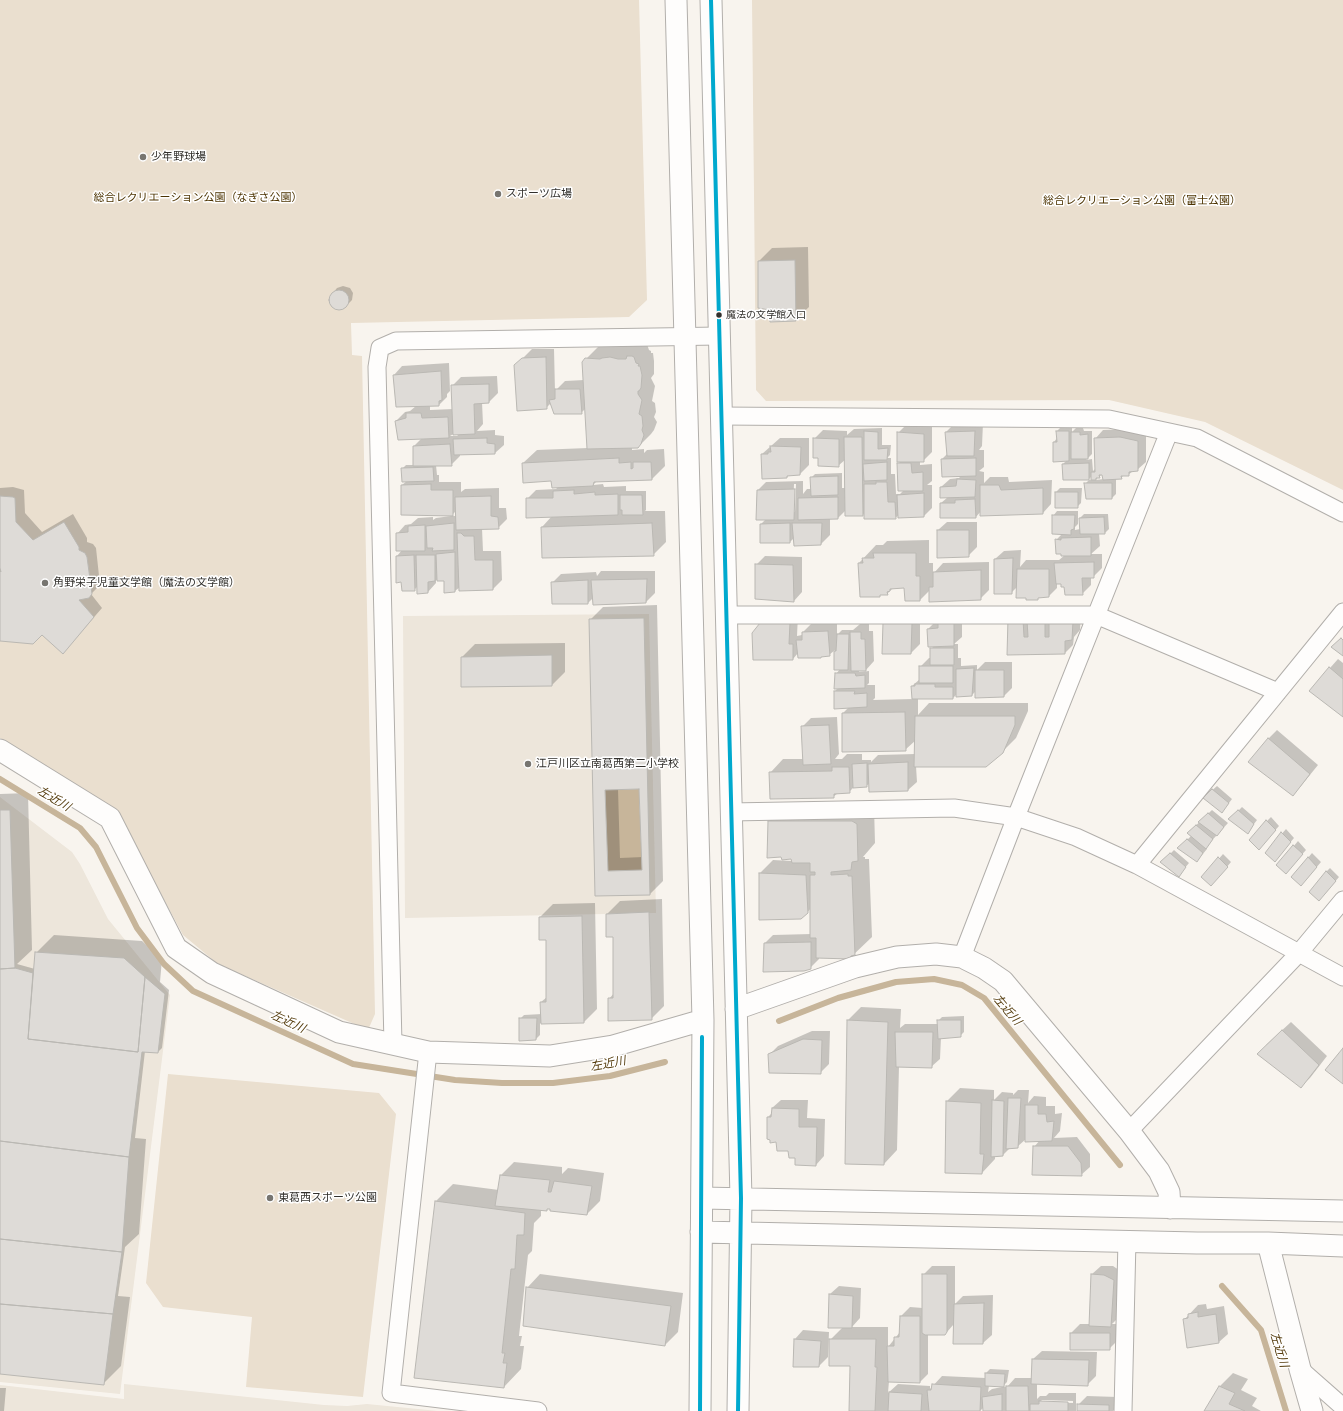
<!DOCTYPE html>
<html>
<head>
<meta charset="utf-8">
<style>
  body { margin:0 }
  canvas { display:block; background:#f8f4ee }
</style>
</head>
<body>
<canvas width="1343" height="1411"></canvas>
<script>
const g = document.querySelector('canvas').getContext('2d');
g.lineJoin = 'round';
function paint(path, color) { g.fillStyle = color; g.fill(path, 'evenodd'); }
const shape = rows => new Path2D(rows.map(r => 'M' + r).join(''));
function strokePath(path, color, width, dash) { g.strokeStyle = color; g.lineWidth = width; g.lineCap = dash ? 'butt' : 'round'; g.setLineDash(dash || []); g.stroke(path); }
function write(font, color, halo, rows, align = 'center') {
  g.font = font + ' "IBM Plex Sans","Noto Sans JP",sans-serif'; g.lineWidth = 3; g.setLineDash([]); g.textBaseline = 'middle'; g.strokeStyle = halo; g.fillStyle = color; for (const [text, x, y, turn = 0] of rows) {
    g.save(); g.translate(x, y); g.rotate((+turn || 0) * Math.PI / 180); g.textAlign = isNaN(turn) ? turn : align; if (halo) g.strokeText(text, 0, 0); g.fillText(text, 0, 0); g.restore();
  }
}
paint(shape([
  [649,614,656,913,405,918,403,616],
  [0,797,72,852,80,864,108,919,170,995,120,1394,0,1382],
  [124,1384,324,1405,347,1406,367,1404,438,1411,0,1411,0,1385,124,1399]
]), '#ede6db');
paint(shape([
  [0,0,639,0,647,300,629,317,351,323,352,355,362,356,375,1014,368,1030,218,964,183,935,116,810,0,738],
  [752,0,1343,0,1343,490,1205,422,1109,400,766,401,756,390],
  [168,1074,379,1093,396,1114,363,1397,246,1387,252,1317,163,1307,146,1283]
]), '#eadfcf');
paint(shape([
  [639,789,642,870,608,871,605,790]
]), '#c7b59a');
paint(shape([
  [808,247,809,307,795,320,770,309,759,261,772,248],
  [343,286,350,288,353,293,352,300,343,309,336,309,331,305,330,299,333,293,337,288],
  [641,343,647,344,649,350,651,351,651,353,653,353,654,361,654,374,651,378,655,386,652,401,655,403,656,412,654,417,657,422,654,430,651,434,638,447,632,447,632,450,644,449,644,453,647,450,664,449,665,466,652,479,597,481,593,485,603,484,604,487,626,486,626,491,646,491,646,510,645,511,665,511,666,542,653,555,542,527,552,516,527,499,536,490,556,489,559,486,552,480,523,463,537,450,588,448,586,408,581,413,551,403,546,408,515,366,532,349,554,349,555,391,565,381,584,380,583,362,600,345,614,347,616,345,624,344,631,346,638,346],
  [449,363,450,391,447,394,447,397,439,405,430,405,430,410,453,409,452,386,461,377,497,376,498,393,489,402,482,402,483,424,477,431,495,430,495,435,504,436,504,445,495,453,460,454,460,456,451,465,436,465,437,475,439,475,439,482,461,482,461,492,465,489,499,488,499,508,506,508,507,519,498,528,482,528,483,551,501,551,502,580,493,589,460,587,455,591,445,580,436,580,436,583,428,592,418,586,414,590,397,556,402,550,397,534,405,525,411,524,418,518,433,517,433,520,436,518,451,516,451,515,402,485,407,481,402,469,406,465,414,465,414,446,422,438,396,421,405,412,410,411,416,406,394,375,402,366],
  [455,433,460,433,457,436,450,436],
  [456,511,456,516,451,516],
  [955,423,983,423,982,446,979,450,984,450,984,467,979,471,984,472,984,483,990,477,1008,477,1009,482,1052,480,1051,504,1043,513,981,511,976,517,941,503,948,497,941,487,950,479,959,478,961,476,942,459,948,453,946,432],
  [907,424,932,426,932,452,923,461,920,461,920,465,932,464,932,481,927,485,932,485,932,508,924,516,899,515,895,518,865,512,863,515,846,510,838,518,830,518,830,535,821,544,794,538,790,542,761,542,761,524,766,519,758,490,766,482,803,481,803,494,807,489,812,489,811,478,815,474,842,473,842,488,846,488,846,459,838,466,819,457,814,439,823,430,847,431,847,435,854,429,882,428,882,445,891,445,890,455,887,458,891,458,891,474,895,474,896,494,900,494,904,490,898,464,901,461,898,433],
  [794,484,796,484,795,512,793,512],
  [1061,427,1072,427,1072,432,1076,428,1083,428,1084,431,1092,431,1092,454,1086,460,1092,459,1093,471,1096,468,1095,439,1103,430,1129,429,1146,433,1146,462,1137,470,1133,471,1128,475,1124,475,1121,478,1116,478,1116,494,1112,498,1085,484,1089,480,1092,480,1092,476,1089,479,1063,464,1067,460,1054,442,1057,438,1057,431],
  [1103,473,1104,479,1095,480,1099,477],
  [780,438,809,438,809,465,800,474,789,475,787,477,762,454],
  [13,487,24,490,25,513,42,532,73,514,87,538,87,542,93,544,96,548,100,585,91,594,102,608,63,653,42,633,0,639,0,488],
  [1060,488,1082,488,1081,503,1077,507,1056,492],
  [1057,511,1078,511,1078,524,1075,527,1075,530,1080,529,1080,518,1084,514,1108,514,1109,529,1105,533,1099,533,1100,546,1091,554,1102,554,1102,568,1093,577,1091,577,1091,585,1082,594,1065,586,1062,582,1057,583,1057,588,1049,596,1040,597,1037,599,1027,597,1017,587,1011,593,995,559,1004,551,1021,550,1020,567,1026,560,1059,560,1065,555,1056,540,1063,533,1053,516],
  [947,522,977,522,977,547,968,556,938,530],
  [929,540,929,563,933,563,933,574,943,563,989,562,989,590,980,599,930,590,920,600,905,587,894,587,887,594,861,596,859,563,876,545,883,545,887,541],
  [765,556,802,557,802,592,794,601,756,565],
  [601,571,655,571,655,593,646,602,593,598,588,603,553,603,552,583,561,574,596,572,597,576],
  [657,605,663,881,650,894,596,895,590,620,603,607],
  [640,788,643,857,620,858,618,789],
  [962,612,962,637,954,644,958,644,958,658,961,658,961,666,977,665,977,670,985,662,1012,662,1012,688,1004,696,976,691,972,695,957,694,953,698,918,699,918,715,929,703,1028,703,1028,711,1016,738,1002,752,916,766,917,782,908,790,870,791,870,783,866,786,854,787,849,792,838,793,833,797,770,773,783,759,804,759,802,727,811,718,837,717,839,754,835,759,842,759,847,754,862,754,862,760,871,760,871,762,878,755,915,754,916,740,905,750,843,713,849,707,834,692,838,688,836,674,840,669,835,669,835,650,829,655,798,653,793,659,754,659,798,615,797,636,802,635,803,632,812,623,837,623,837,635,842,630,853,630,860,624,869,624,869,631,873,631,874,661,866,670,859,670,859,672,869,671,869,683,867,685,875,685,875,698,873,700,913,699,912,686,920,679,920,667,929,658,931,658,931,649,934,646,928,629,937,620],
  [1081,613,1080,630,1074,637,1073,645,1065,653,1008,654,1009,620],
  [920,614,920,644,911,653,893,615],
  [565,643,565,672,552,685,462,686,462,657,475,644],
  [1338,659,1343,663,1343,716,1330,668],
  [1277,730,1318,765,1301,786,1293,795,1268,739],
  [1217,786,1232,799,1226,807,1208,794],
  [28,793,32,950,17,964,35,969,36,953,54,935,142,941,162,959,160,982,169,990,162,1048,158,1052,145,1051,135,1138,146,1139,139,1234,125,1247,118,1296,130,1297,121,1366,104,1383,0,1373,0,794],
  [787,804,874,806,875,843,863,857,865,857,865,859,869,859,872,937,850,958,819,957,819,959,810,968,765,943,773,935,811,934,811,908,807,913,760,873,773,860,792,861,769,821],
  [1242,807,1257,820,1251,828,1230,819],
  [1212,810,1228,823,1205,848,1207,849,1197,861,1179,848,1191,836,1188,833],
  [1271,817,1279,826,1263,844,1267,821],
  [1286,829,1294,838,1279,856,1266,852],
  [1298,841,1306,850,1290,868,1278,865],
  [1174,850,1189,863,1179,875,1162,862],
  [1312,853,1321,862,1305,881,1292,877],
  [1223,854,1231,862,1215,881,1203,877],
  [1330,868,1339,877,1323,896,1326,872],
  [662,899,664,1006,651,1019,609,999,614,993,614,936,607,914,620,901],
  [595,903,597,1009,584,1022,540,1023,540,1035,536,1039,520,1019,524,1015,542,1014,541,1002,547,997,547,939,540,917,553,904],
  [861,1007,901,1009,900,1028,905,1024,938,1024,938,1021,942,1017,964,1016,964,1032,960,1036,941,1037,940,1059,931,1067,899,1066,897,1150,884,1164,848,1020],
  [1291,1022,1327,1056,1310,1078,1301,1086,1266,1045],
  [812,1031,830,1031,829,1064,820,1073,769,1055,778,1046],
  [960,1088,994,1090,994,1100,1002,1092,1013,1093,1013,1095,1018,1090,1029,1090,1028,1103,1034,1096,1046,1097,1046,1106,1055,1106,1055,1114,1062,1113,1060,1131,1054,1138,1077,1137,1090,1154,1090,1167,1081,1175,1034,1147,1040,1140,1026,1139,1017,1147,1011,1147,1003,1155,995,1156,995,1159,982,1173,947,1101],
  [781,1100,808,1100,807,1118,825,1119,824,1156,816,1165,796,1157,777,1141,768,1117,772,1113,772,1108],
  [514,1162,562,1167,562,1174,568,1168,604,1173,600,1201,587,1214,548,1208,546,1210,541,1210,541,1216,534,1223,532,1251,528,1255,519,1336,522,1336,520,1346,524,1346,521,1369,504,1387,415,1377,436,1201,453,1184,499,1190,501,1175],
  [932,1266,955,1266,955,1304,963,1296,993,1295,992,1335,983,1343,954,1324,947,1332,928,1334,928,1374,920,1382,889,1381,888,1393,898,1384,930,1386,930,1389,942,1376,986,1378,986,1373,990,1369,1009,1370,1007,1382,1002,1387,1007,1387,1015,1378,1032,1378,1033,1359,1042,1351,1097,1352,1096,1376,1087,1385,1037,1383,1037,1399,1040,1396,1046,1396,1049,1393,1076,1393,1076,1411,984,1411,984,1407,980,1411,850,1411,851,1365,830,1340,843,1327,830,1294,839,1286,861,1288,860,1318,852,1327,888,1327,888,1347,900,1332,901,1316,910,1307,923,1308,923,1275],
  [989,1386,1002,1386,1002,1387,992,1389,988,1392],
  [1042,1400,1073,1401,1073,1403,1040,1402],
  [1101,1266,1113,1266,1122,1272,1119,1317,1112,1324,1118,1324,1118,1340,1109,1349,1071,1349,1071,1333,1080,1324,1090,1324,1092,1274],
  [540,1274,683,1293,678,1332,665,1345,527,1288],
  [1206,1304,1207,1309,1224,1306,1228,1334,1219,1342,1184,1320,1198,1305],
  [803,1330,829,1332,828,1357,819,1366,794,1366,795,1339],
  [1233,1373,1248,1379,1241,1390,1257,1398,1252,1406,1261,1411,1206,1411,1220,1386],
  [0,1388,6,1388,4,1411,0,1411],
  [1087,1396,1118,1397,1117,1406,1113,1411,1078,1411,1078,1405]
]), '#0003');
strokePath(shape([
  [0,779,80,828,96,847,137,928,164,964,193,991,353,1064,455,1080,502,1083,553,1083,610,1076,665,1062],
  [779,1021,838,998,896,982,934,979,962,985,984,998,1120,1165],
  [1222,1286,1261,1330,1286,1411]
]), '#c7b59a', 6);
const building = shape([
  [795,260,796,321,770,322,769,310,758,308,758,261,795,260],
  '329 300a10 10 0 1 1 20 0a10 10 0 1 1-20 0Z',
  [627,356,632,356,634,357,636,363,639,364,638,366,640,366,642,375,641,388,639,391,638,391,638,394,642,400,639,414,642,416,643,426,642,430,644,435,641,444,638,448,587,449,582,362,585,358,600,359,602,358,610,357,618,359,626,359,627,356],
  [546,357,547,409,517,411,514,365,522,358,546,357],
  [441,371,442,400,439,401,439,406,396,407,393,375,441,371],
  [489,384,489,403,474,404,475,434,453,435,451,385,489,384],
  [555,389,580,389,582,414,554,414,549,400,555,399,555,389],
  [406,413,421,413,422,418,448,417,449,438,398,440,395,421,406,418,406,413],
  [864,431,878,432,878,449,888,448,887,460,864,460,864,431],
  [975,431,974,456,947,456,945,432,975,431],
  [1056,431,1069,431,1069,461,1053,462,1053,442,1057,442,1056,431],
  [897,432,924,434,924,462,897,462,897,432],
  [1071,432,1080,432,1080,435,1088,434,1088,459,1071,459,1071,432],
  [844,437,862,437,863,516,845,516,844,437],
  [1120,437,1138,441,1138,471,1129,472,1129,476,1121,476,1122,479,1103,480,1102,475,1099,475,1100,478,1096,478,1096,480,1091,480,1091,472,1095,472,1094,438,1120,437],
  [487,438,487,443,495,444,495,454,454,455,453,439,487,438],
  [813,438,839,439,839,467,818,466,818,458,813,458,813,438],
  [450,444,452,466,413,466,413,446,450,444],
  [770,446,801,447,800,475,787,476,787,478,762,479,761,454,768,454,768,452,771,452,770,446],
  [619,458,619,463,631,462,631,469,633,468,633,462,651,462,652,480,594,482,593,486,552,488,551,481,523,483,522,463,619,458],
  [976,458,976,476,942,477,941,459,976,458],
  [887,462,887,480,864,481,863,464,887,462],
  [897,463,911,463,912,473,923,472,923,491,898,491,897,463],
  [1089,463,1089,480,1063,480,1062,464,1089,463],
  [433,467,434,481,402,482,401,468,433,467],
  [838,476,838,495,811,496,810,477,838,476],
  [957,479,976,480,975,497,940,498,940,487,956,486,957,479],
  [876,482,887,482,888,502,895,502,896,519,864,519,864,484,876,484,876,482],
  [1084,483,1112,483,1112,499,1086,499,1084,483],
  [431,484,431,490,453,490,453,516,401,515,401,485,431,484],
  [980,485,999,485,1001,490,1043,488,1043,514,980,516,980,485],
  [795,489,794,520,756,520,757,490,795,489],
  [574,490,574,494,595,492,595,495,618,494,618,515,526,518,526,498,553,498,553,491,574,490],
  [1055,492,1078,492,1078,508,1055,508,1055,492],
  [924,493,924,517,898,518,897,495,924,493],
  [620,495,642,495,643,515,622,515,622,510,620,510,620,495],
  [0,496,13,497,15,498,16,522,33,540,64,522,79,547,79,550,85,553,87,557,92,594,89,598,79,600,94,617,63,654,42,635,33,644,0,641,0,571,1,572,0,568,0,496],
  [491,496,491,516,498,517,499,529,456,530,455,497,491,496],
  [838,497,838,519,798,520,798,498,838,497],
  [975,499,976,518,940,518,940,503,955,503,955,500,975,499],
  [1052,515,1075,515,1074,529,1071,530,1071,535,1052,534,1052,515],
  [1104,517,1105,534,1080,534,1079,518,1104,517],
  [454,523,454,550,432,551,433,548,427,548,426,526,454,523],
  [652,523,654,556,542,558,541,527,652,523],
  [790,523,790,543,760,543,760,524,790,523],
  [792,523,822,523,821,545,794,546,792,523],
  [425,525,425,551,396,551,396,533,408,532,408,526,425,525],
  [937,530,969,530,969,557,937,558,937,530],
  [457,533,461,533,464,536,474,536,475,560,493,560,493,590,459,591,457,533],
  [1091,537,1091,556,1061,556,1061,554,1056,554,1055,539,1061,540,1061,538,1091,537],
  [455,552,455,592,444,593,444,581,437,581,436,554,455,552],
  [873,553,916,553,916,576,920,576,920,601,905,601,904,588,890,589,890,591,887,592,888,595,880,595,880,597,860,597,858,563,863,563,862,558,874,558,873,553],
  [414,555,415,591,402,591,401,582,396,583,396,556,414,555],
  [416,555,435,555,435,581,428,582,428,593,417,594,416,555],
  [1013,558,1012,594,994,594,994,559,1013,558],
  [1094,562,1094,578,1082,578,1083,595,1065,595,1064,587,1061,587,1061,584,1056,584,1054,563,1094,562],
  [755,564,793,565,794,602,755,599,755,564],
  [1017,569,1049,569,1049,597,1038,598,1038,600,1026,600,1026,598,1016,598,1017,569],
  [981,570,981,600,929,602,929,587,933,587,933,572,981,570],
  [647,579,646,603,593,605,591,580,647,579],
  [588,580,588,604,552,604,551,582,588,580],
  [644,618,650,895,595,896,589,619,644,618],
  [639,789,642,870,608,871,605,790,639,789],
  [1008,619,1023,619,1024,637,1028,637,1027,620,1045,619,1045,637,1049,637,1049,622,1073,621,1072,640,1065,641,1065,654,1007,655,1008,619],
  [954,621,954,646,928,647,927,629,938,628,938,622,954,621],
  [760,623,790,623,789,644,793,644,793,660,753,660,752,633,760,623],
  [883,623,912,623,911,654,882,654,883,623],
  [828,631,830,656,821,657,821,658,798,658,796,640,802,640,802,632,828,631],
  [850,632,861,632,861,639,865,639,866,671,851,671,850,632],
  [837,634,849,634,848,670,834,670,834,651,836,651,837,634],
  [1341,638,1343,640,1343,656,1331,647,1341,638],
  [930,648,954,648,954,665,930,665,930,648],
  [552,655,552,686,461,687,461,657,552,655],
  [919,666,953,666,953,683,919,683,919,666],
  [1329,667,1343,679,1343,717,1309,691,1329,667],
  [974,668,972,696,956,697,956,669,974,668],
  [975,670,1004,670,1004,697,975,698,975,670],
  [835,673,855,673,856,676,865,675,865,688,834,689,835,673],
  [915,684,935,684,935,687,953,687,953,699,912,699,911,686,915,686,915,684],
  [834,691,855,691,854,694,867,693,867,707,834,709,834,691],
  [905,712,906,751,842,752,842,713,905,712],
  [915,716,1015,716,1015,725,1003,753,986,767,914,767,915,716],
  [829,725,831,764,803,765,801,726,829,725],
  [1268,738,1310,774,1293,796,1248,762,1268,738],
  [908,762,908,791,869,792,868,764,908,762],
  [867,763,867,787,853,788,852,764,867,763],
  [832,767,849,767,850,793,834,794,834,798,770,799,769,772,832,771,832,767],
  [1212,789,1229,803,1222,813,1203,798,1212,789],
  [0,810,10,810,15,968,0,969,0,810],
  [1238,810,1254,824,1248,834,1228,819,1238,810],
  [1208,813,1224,827,1217,836,1198,822,1208,813],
  [1266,820,1276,830,1259,850,1249,840,1266,820],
  [768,821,852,821,857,824,858,861,852,862,851,870,831,872,831,875,848,874,848,876,852,876,855,955,851,956,850,959,816,958,816,938,810,938,810,875,815,875,815,872,810,872,810,863,792,863,791,859,782,860,781,857,767,858,768,821],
  [1196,825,1213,839,1206,849,1187,833,1196,825],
  [1281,832,1291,842,1275,862,1265,853,1281,832],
  [1187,839,1203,853,1197,862,1177,848,1187,839],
  [1293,845,1303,854,1286,874,1276,865,1293,845],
  [1170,853,1186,867,1179,877,1160,862,1170,853],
  [1218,857,1228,867,1211,886,1201,877,1218,857],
  [1308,857,1317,867,1301,886,1291,877,1308,857],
  [1326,871,1336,881,1319,901,1309,892,1326,871],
  [759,873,806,875,808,913,801,919,759,920,759,873],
  [649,912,652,1020,608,1021,608,998,613,998,613,937,606,937,606,914,649,912],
  [582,916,584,1023,541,1024,540,1002,546,1002,546,940,539,940,539,917,582,916],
  [811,942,811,969,804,971,763,972,764,943,811,942],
  [35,952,124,958,145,977,138,1052,28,1039,35,952],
  [15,968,33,973,28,1039,138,1052,145,977,165,994,158,1053,142,1052,129,1157,0,1141,0,969,15,968],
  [519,1018,537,1018,536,1040,519,1041,519,1018],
  [847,1020,888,1022,884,1165,845,1164,847,1020],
  [937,1020,961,1020,961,1037,938,1039,937,1020],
  [1282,1030,1319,1065,1301,1088,1257,1054,1282,1030],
  [895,1032,933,1032,932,1068,896,1067,895,1032],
  [803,1039,822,1040,821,1074,769,1073,768,1054,803,1039],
  [1343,1048,1343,1084,1325,1070,1343,1048],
  [1008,1098,1021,1098,1018,1148,1006,1149,1008,1098],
  [992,1100,1004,1101,1003,1156,991,1157,992,1100],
  [946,1101,981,1103,980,1154,984,1154,982,1174,945,1173,946,1101],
  [1025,1105,1038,1105,1038,1114,1046,1114,1047,1122,1054,1121,1052,1141,1025,1142,1025,1105],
  [772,1108,799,1109,799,1127,817,1127,816,1166,795,1165,795,1158,789,1158,788,1151,777,1151,776,1142,770,1143,770,1140,767,1139,767,1117,771,1117,772,1108],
  [0,1141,129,1157,122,1252,0,1239,0,1141],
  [1033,1146,1068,1146,1081,1163,1082,1176,1032,1175,1033,1146],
  [500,1175,550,1180,548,1192,551,1192,554,1181,592,1186,587,1215,550,1211,550,1209,547,1209,547,1211,495,1206,500,1175],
  [435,1201,525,1213,524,1235,517,1235,515,1269,511,1269,502,1353,505,1353,503,1363,507,1363,504,1388,414,1378,435,1201],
  [0,1239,122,1252,113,1314,0,1304,0,1239],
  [922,1274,947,1274,947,1332,945,1335,925,1335,922,1333,922,1274],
  [1091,1274,1104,1275,1114,1280,1111,1327,1089,1326,1091,1274],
  [526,1287,671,1306,665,1346,523,1326,526,1287],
  [829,1294,853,1296,852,1328,828,1328,829,1294],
  [984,1303,983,1344,953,1344,954,1304,984,1303],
  [0,1304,113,1314,104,1385,0,1374,0,1304],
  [1198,1312,1198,1317,1216,1314,1219,1343,1187,1348,1183,1319,1188,1318,1188,1314,1198,1312],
  [900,1316,920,1316,920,1383,888,1382,887,1346,894,1346,894,1337,899,1337,900,1316],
  [1070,1333,1110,1333,1110,1350,1070,1350,1070,1333],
  [794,1339,821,1341,819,1367,793,1367,794,1339],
  [829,1339,876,1339,875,1367,877,1367,875,1411,849,1411,850,1366,829,1366,829,1339],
  [1032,1359,1089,1360,1088,1386,1031,1384,1032,1359],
  [985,1373,1005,1374,1004,1387,985,1386,985,1373],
  [932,1384,981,1387,980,1411,929,1411,927,1390,931,1390,932,1384],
  [1006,1386,1028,1386,1029,1411,1006,1411,1006,1386],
  [1219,1386,1235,1393,1229,1404,1245,1411,1204,1411,1219,1386],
  [889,1392,922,1394,921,1411,888,1411,889,1392],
  [1002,1394,1002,1411,983,1411,982,1397,1002,1394],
  [1039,1401,1068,1402,1068,1411,1030,1411,1030,1404,1039,1404,1039,1401],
  [1077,1404,1109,1405,1109,1411,1077,1411,1077,1404]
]);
paint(building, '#dedbd7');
strokePath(building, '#bab8b3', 1);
const minor = shape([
  [721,416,1109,419,1197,438,1343,513],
  [727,615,1096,615,1278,692],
  [730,812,954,808,1016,817,1076,837,1137,865,1343,977],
  [1137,865,1343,612],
  [962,957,1016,817,1169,432],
  [393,1044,377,367,380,348,396,341,719,336],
  [428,1052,391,1393,538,1411],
  [1129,1131,1299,953,1343,900],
  [1300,1369,1343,1407],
  [1123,1411,1127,1240]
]);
const tertiary = shape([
  [676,0,703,1020,700,1411],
  [711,0,741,1198,738,1411],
  [0,750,110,818,176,948,212,973,339,1032,428,1052,550,1056,613,1046,703,1020],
  [736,1009,855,967,897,957,936,954,962,957,984,968,1003,981,1129,1131,1159,1171,1169,1192,1170,1208],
  [702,1198,1343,1211],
  [701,1232,1197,1243,1268,1243,1343,1246],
  [1268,1243,1300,1369,1312,1411]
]);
strokePath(minor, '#b2afab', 19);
strokePath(tertiary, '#b2afab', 23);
strokePath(minor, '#fefdfc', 17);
strokePath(tertiary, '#fefdfc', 21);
strokePath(shape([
  [711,0,741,1198,738,1411],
  [700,1411,702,1037]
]), '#00a9ce', 4);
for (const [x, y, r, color] of [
  [143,157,4,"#777570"],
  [498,194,4,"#777570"],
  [719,315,3.5,"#32302c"],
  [45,583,4,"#777570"],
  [528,764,4,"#777570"],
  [270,1198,4,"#777570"]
]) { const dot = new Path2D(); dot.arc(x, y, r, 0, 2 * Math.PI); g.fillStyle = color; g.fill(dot); strokePath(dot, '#fff', 1.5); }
write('10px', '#32302c', '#fff', [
  ["魔法の文学館入口",726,315]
], 'left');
write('11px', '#32302c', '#fff', [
  ["少年野球場",151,157],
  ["スポーツ広場",506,194],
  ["角野栄子児童文学館（魔法の文学館）",53,583],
  ["江戸川区立南葛西第二小学校",536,764],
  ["東葛西スポーツ公園",278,1198]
], 'left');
write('11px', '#4d3402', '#fff', [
  ["総合レクリエーション公園（なぎさ公園）",198,198],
  ["総合レクリエーション公園（富士公園）",1142,201]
]);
write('italic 12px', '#573e0f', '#fff', [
  ["左近川",54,799,31],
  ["左近川",1007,1010,50],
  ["左近川",288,1022,25],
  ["左近川",608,1064,-10],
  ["左近川",1279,1350,73]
]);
</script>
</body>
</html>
